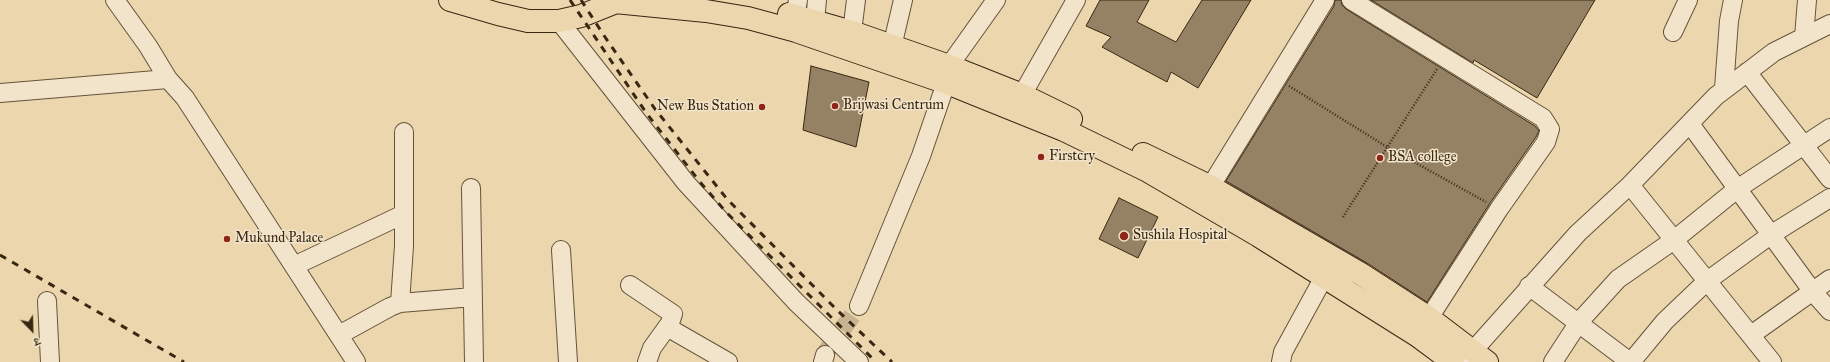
<!DOCTYPE html>
<html>
<head>
<meta charset="utf-8">
<style>
  body { margin:0 }
  #map { position:relative; width:1830px; height:362px; overflow:hidden; background:#ebd6ae; font-family:"IM FELL Great Primer","Noto Serif Devanagari",serif }
  canvas { display:block }
  .north { position:absolute; left:12px; top:310px; width:40px; height:40px; -webkit-text-stroke:3px #f2e4ca; paint-order:stroke; rotate:157deg; font-size:11px; font-weight:700; line-height:16px; text-align:center; color:#382713 }
  .north::after { content:''; display:block; margin:auto; width:14px; height:18px; background:#382713; clip-path:polygon(50% 0,100% 100%,50% 72%,0 100%) }
</style>
</head>
<body>
<div id="map">
<canvas width="1830" height="362"></canvas>
<div class="north">उ</div>
</div>
<script>
const g = document.querySelector('canvas').getContext('2d');
g.lineJoin = 'round';
function paint(path, color) { g.fillStyle = color; g.fill(path, 'evenodd'); }
const shape = rows => new Path2D(rows.map(r => 'M' + r).join(''));
function strokePath(path, color, width, dash) { g.strokeStyle = color; g.lineWidth = width; g.lineCap = dash ? 'butt' : 'round'; g.setLineDash(dash || []); g.stroke(path); }
function write(font, color, halo, rows, align = 'center') {
  g.font = font + ' "IM FELL Great Primer",serif'; g.lineWidth = 3; g.setLineDash([]); g.textBaseline = 'middle'; g.strokeStyle = halo; g.fillStyle = color; for (const [text, x, y, turn = 0] of rows) {
    g.save(); g.translate(x, y); g.rotate((+turn || 0) * Math.PI / 180); g.textAlign = isNaN(turn) ? turn : align; if (halo) g.strokeText(text, 0, 0); g.fillText(text, 0, 0); g.restore();
  }
}
const building = shape([
  [1100,0,1149,0,1137,22,1176,42,1202,0,1251,0,1198,88,1171,72,1167,82,1102,47,1111,37,1086,26,1100,0],
  [1335,0,1341,0,1342,5,1346,9,1535,126,1539,131,1536,137,1490,203,1427,302,1367,263,1226,181,1334,6,1335,0],
  [1371,0,1595,0,1537,98,1474,60,1473,63,1371,0],
  [811,66,869,82,856,147,803,130,811,66],
  [1119,198,1158,217,1138,258,1099,239,1119,198]
]);
paint(building, '#958264');
strokePath(building, '#382713', 1);
strokePath(shape([
  [826,352,859,306]
]), '#c7b38f', 18, [18, 9]);
const minor = shape([
  [115,0,148,46,168,79,185,98,356,362],
  [1351,0,1543,118,1550,129,1546,142,1499,209,1429,318],
  [559,21,686,183,796,302,859,362],
  [815,21,817,0],
  [793,29,798,0],
  [852,32,856,0],
  [1673,32,1688,0],
  [1804,37,1807,0],
  [892,47,903,0],
  [1747,72,1830,179],
  [1724,88,1729,21,1733,0],
  [0,93,168,79],
  [1022,95,1076,0],
  [1690,124,1813,292,1830,311],
  [1630,185,1772,362],
  [471,188,474,362],
  [1204,197,1325,0],
  [561,250,568,362],
  [294,266,404,214],
  [630,285,673,314,670,323,652,348,647,362],
  [1529,286,1630,362],
  [47,301,50,362],
  [400,303,404,246,404,132],
  [859,306,921,156,946,83,949,66,996,0],
  [667,327,728,362],
  [339,335,390,307,400,303,473,297],
  [1751,335,1830,279],
  [823,362,825,355],
  [1281,362,1283,352,1324,277],
  [1463,362,1578,233,1630,185,1716,96,1774,52,1830,24],
  [1553,362,1579,322,1618,279,1674,240,1737,189,1830,128],
  [1631,362,1665,321,1707,281,1772,234,1830,198]
]);
const major = shape([
  [450,0,498,14,528,21,559,21,581,16,621,0],
  [615,2,706,11,748,18,796,31,950,84,1064,130,1146,170,1259,236,1418,336,1453,362],
  [789,14,852,32,949,66,1022,95,1071,119],
  [1143,154,1211,187,1361,274,1429,318,1487,362]
]);
strokePath(minor, '#65533a', 20);
strokePath(major, '#382713', 24);
strokePath(shape([
  [1289,86,1387,147,1486,202],
  [1343,217,1437,69]
]), '#382713', 2.5, [1, 2]);
strokePath(minor, '#f2e4ca', 18);
strokePath(major, '#ebd6ae', 22);
strokePath(shape([
  [570,0,647,114,700,182,726,212,876,362],
  [581,0,605,37,655,109,727,199,838,311,892,362],
  [0,255,184,362]
]), '#382713', 3, [7, 7]);
for (const [x, y, r, color] of [
  [835,106,4,"#8f2418"],
  [762,107,4,"#8f2418"],
  [1041,157,4,"#8f2418"],
  [1380,158,4,"#8f2418"],
  [1124,236,5,"#8f2418"],
  [227,239,4,"#8f2418"]
]) { const dot = new Path2D(); dot.arc(x, y, r, 0, 2 * Math.PI); g.fillStyle = color; g.fill(dot); strokePath(dot, '#f2e4ca', 1.5); }
write('14px', '#382713', '#f2e4ca', [
  ["Brijwasi Centrum",843,106],
  ["New Bus Station",754,107,"right"],
  ["Firstcry",1049,157],
  ["BSA college",1388,158],
  ["Sushila Hospital",1133,236],
  ["Mukund Palace",235,239]
], 'left');
</script>
</body>
</html>
